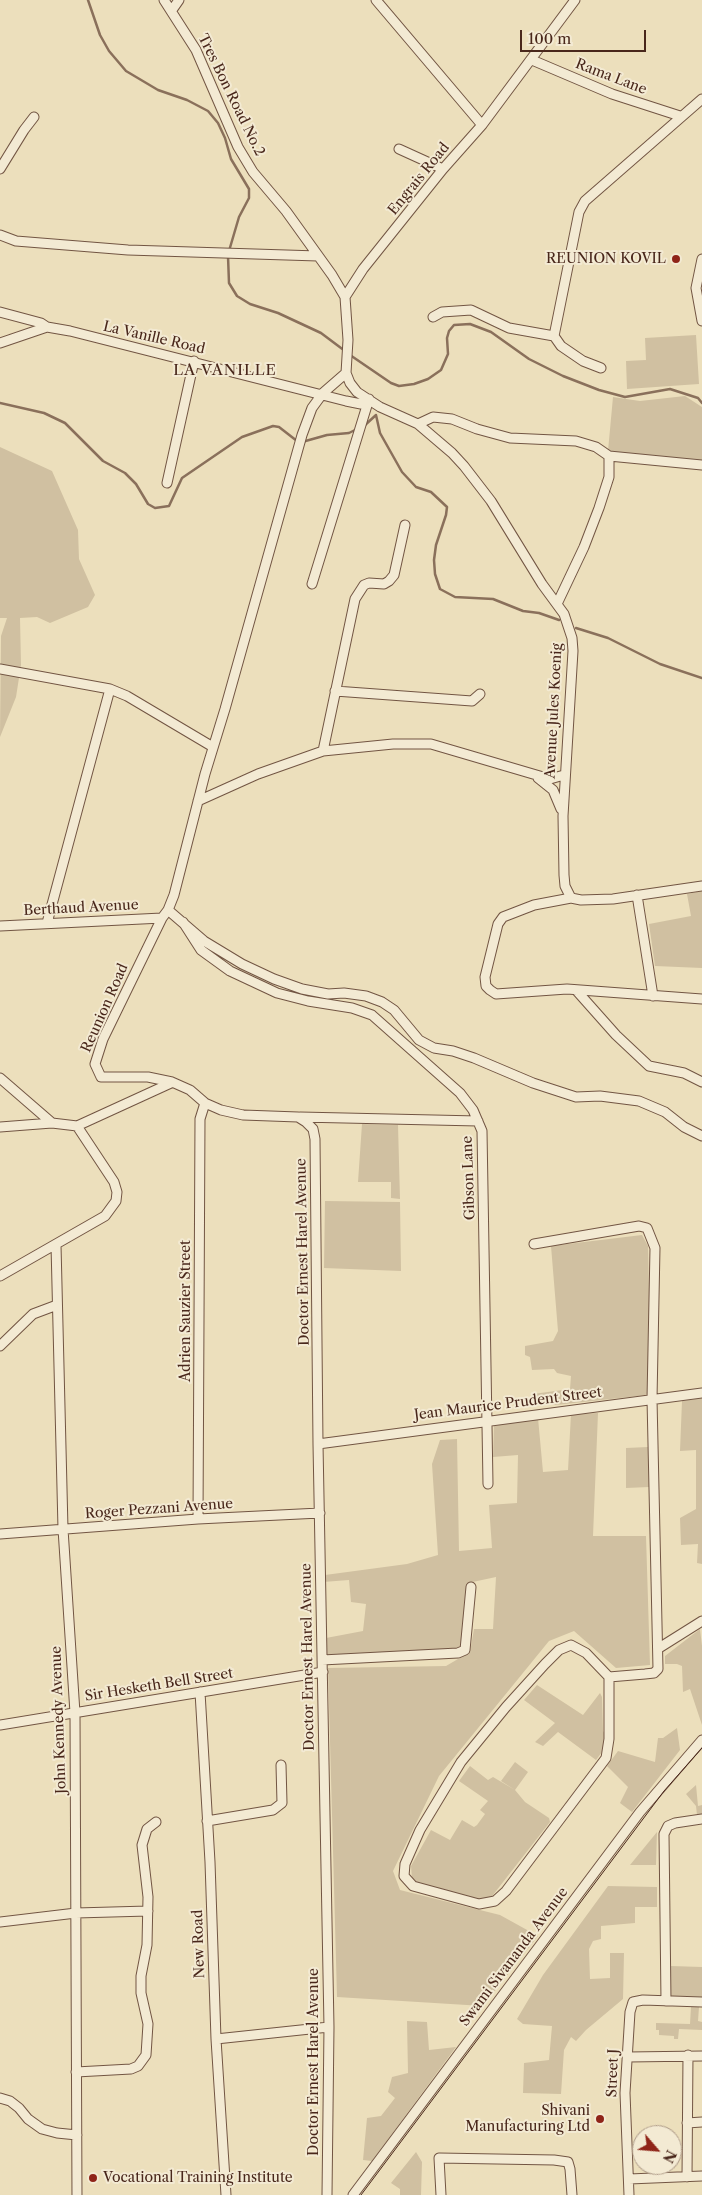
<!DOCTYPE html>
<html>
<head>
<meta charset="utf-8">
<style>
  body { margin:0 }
  #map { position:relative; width:702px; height:2195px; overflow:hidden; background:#ecdfbc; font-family:"Libre Caslon Text",serif }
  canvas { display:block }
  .north { position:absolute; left:632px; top:2125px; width:50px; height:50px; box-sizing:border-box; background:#f3ead3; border:1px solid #af9c89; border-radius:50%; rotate:117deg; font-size:14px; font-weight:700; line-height:20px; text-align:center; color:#49271b }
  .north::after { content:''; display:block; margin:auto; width:18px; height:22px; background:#8f2418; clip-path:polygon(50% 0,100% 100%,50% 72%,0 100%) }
  .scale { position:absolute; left:520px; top:30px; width:126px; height:22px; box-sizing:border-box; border:2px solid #49271b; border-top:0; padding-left:6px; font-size:15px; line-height:18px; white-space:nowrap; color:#49271b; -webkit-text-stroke:4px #f3ead3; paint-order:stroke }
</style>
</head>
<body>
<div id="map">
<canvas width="702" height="2195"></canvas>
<div class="north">N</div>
<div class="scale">100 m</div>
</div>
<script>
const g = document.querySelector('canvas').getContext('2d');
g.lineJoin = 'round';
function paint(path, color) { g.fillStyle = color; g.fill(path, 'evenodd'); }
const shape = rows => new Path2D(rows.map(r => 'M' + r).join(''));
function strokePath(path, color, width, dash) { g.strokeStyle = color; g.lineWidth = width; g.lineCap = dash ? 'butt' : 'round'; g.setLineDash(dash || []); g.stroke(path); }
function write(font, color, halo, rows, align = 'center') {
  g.font = font + ' "Libre Caslon Text",serif'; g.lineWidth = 4; g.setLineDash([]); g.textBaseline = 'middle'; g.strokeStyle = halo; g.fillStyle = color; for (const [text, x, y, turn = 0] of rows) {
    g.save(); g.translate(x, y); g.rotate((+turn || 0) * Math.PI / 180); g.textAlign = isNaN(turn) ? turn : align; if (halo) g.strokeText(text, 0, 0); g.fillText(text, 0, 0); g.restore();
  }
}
paint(shape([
  [696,335,699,384,627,389,626,361,646,360,645,338],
  [685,396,702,407,702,461,618,456,608,451,613,397,640,401],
  [0,447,52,471,78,530,79,559,95,595,88,607,50,623,37,617,20,618,21,665,16,697,0,737,1,636,7,618,0,618],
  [702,891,702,968,655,966,649,924,691,916,687,894],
  [362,1124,398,1125,400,1199,391,1198,391,1182,358,1182],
  [325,1201,400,1202,401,1271,324,1268],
  [642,1235,648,1246,650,1331,647,1395,556,1405,535,1400,533,1394,570,1389,571,1376,557,1373,554,1369,532,1370,530,1357,525,1355,525,1346,553,1341,558,1331,551,1246],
  [702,1398,702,1564,697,1563,698,1544,681,1545,680,1518,696,1509,696,1450,680,1451,682,1401],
  [598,1413,593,1536,646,1536,650,1665,616,1668,574,1631,549,1641,439,1776,393,1871,400,1890,500,1915,538,1936,483,2006,337,1997,328,1668,446,1666,470,1652,474,1629,493,1629,496,1577,468,1583,462,1648,325,1658,326,1638,363,1631,366,1604,351,1602,349,1580,323,1582,325,1575,407,1564,438,1555,432,1464,440,1440,457,1439,459,1551,492,1548,489,1505,517,1503,518,1455,493,1457,494,1426,538,1418,543,1472,568,1470,571,1414],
  [648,1447,649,1487,626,1488,626,1448],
  [700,1629,702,1646,702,1725,690,1689,683,1692,682,1666,677,1664,665,1664,665,1656],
  [537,1685,583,1715,600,1693,602,1697,603,1731,606,1736,602,1752,596,1760,558,1732,543,1746,535,1742,555,1723,524,1700],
  [677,1728,680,1750,632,1812,620,1803,628,1787,607,1766,618,1751,655,1762,658,1738,663,1738],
  [515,1762,528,1772,515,1790,501,1781],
  [470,1766,488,1780,493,1777,515,1790,525,1802,549,1818,550,1822,489,1900,449,1895,418,1884,412,1879,411,1866,431,1830,450,1840,462,1820,474,1827,477,1825,485,1814,480,1810,488,1801,459,1781],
  [696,1785,698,1806,702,1805,702,1814,697,1815,696,1806,686,1794],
  [657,1832,656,1865,630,1865],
  [608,1886,657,1887,657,1907,635,1907,635,1923,601,1926,601,1939,593,1941,589,1949,590,1979,610,1978,610,1953,624,1953,623,1999,586,2030,576,2041,571,2037,564,2050,561,2094,523,2093,524,2063,549,2060,552,2026,523,2024,517,2019,543,1975],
  [671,1966,702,1967,702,1997,670,1996],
  [691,2007,699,2007,698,2021,702,2022,702,2030,679,2029,678,2039,674,2039,674,2036,659,2035,659,2030,656,2030,656,2023,690,2024],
  [407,2021,427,2022,429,2050,456,2047,372,2161,363,2160,367,2118,381,2116,395,2098,388,2092,392,2077,408,2073],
  [416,2152,422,2162,421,2195,400,2195,400,2189,391,2183]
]), '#d0c0a1');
strokePath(shape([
  [88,0,100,35,109,51,126,71,158,90,187,100,208,111,218,123,225,138,231,159,249,189,249,198,239,217,229,251],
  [228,256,229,283,237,296,250,304,278,313,321,333,345,351],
  [350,355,391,383,399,386,414,384,428,379,441,370,448,354,447,338,449,331,454,325,470,324,491,332,529,359,563,376,599,390,625,397,670,389,698,398,702,403],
  [0,403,44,413,65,423,103,461,125,473,136,484,148,504,155,508,169,506,182,478,242,437,273,426,279,427,297,441],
  [376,415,380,433,402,472,416,487,431,492,447,507,446,515,436,545,434,560,435,574,440,589,455,597,493,599,523,611,539,613,559,620],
  [364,426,376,415],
  [302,442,327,435,349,433,357,429],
  [576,628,608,638,660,664,702,678]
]), '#8a705b', 2.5);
const minor = shape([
  [164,0,196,50,238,147,253,172,286,211,332,275,345,297],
  [376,0,482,125],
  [575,0,482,125,443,169,363,269,345,297,348,340,346,373,350,383,357,392,380,407,418,424,452,453,464,466,491,501,542,584,564,614,572,638,573,651,563,816,564,875,565,886,571,898,581,900,613,899,702,886],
  [172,10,179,0],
  [532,60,612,94,680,116],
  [399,149,443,169],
  [0,169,24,130,34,117],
  [0,235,16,241,128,250,318,256],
  [702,259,696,288,702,321],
  [0,312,41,323,47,327],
  [433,317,442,312,471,310,509,328,554,336],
  [0,343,47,327,70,331,346,401,361,404,369,399],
  [601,368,583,361,561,346,554,336,579,212,585,201,702,99],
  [418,424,433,417,452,419,477,429,510,438,576,441,596,447,609,456,609,477,599,508,584,547,557,604],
  [609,456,702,465],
  [167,483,194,361],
  [312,584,369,399],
  [0,669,110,689,127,696,213,747],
  [335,691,472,701,480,694],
  [323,751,355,599,364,585,369,583,384,584,389,581,394,575,405,525],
  [538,778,553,790,561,809],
  [198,801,258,774,323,751,393,744,431,744,550,779,564,775],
  [637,895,653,996],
  [571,898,534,905,503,917,498,924,485,977,486,986,490,990,496,994,567,989,702,999],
  [168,910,204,941,242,964,274,979,302,989,328,994,344,993,366,996,382,1002,394,1010,419,1040,434,1048,453,1051,474,1058,533,1083,576,1097,600,1096,639,1101,665,1112,684,1127,702,1136],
  [183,922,201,950,230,971,277,993,308,1001,352,1008,372,1015,460,1093,473,1110,482,1131,488,1484],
  [47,923,110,689],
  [0,926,162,918],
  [576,990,616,1035,649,1066,684,1073,702,1082],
  [0,1078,52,1123,77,1126],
  [300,1117,478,1121],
  [0,1127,52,1123],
  [534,1244,639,1226,647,1228,655,1248,652,1399,658,1669,654,1673,645,1674,609,1677,609,1739,606,1758,506,1891,495,1901,479,1904,413,1886,404,1876,405,1864,420,1830,461,1762,506,1707,545,1664,559,1650,571,1645,586,1653,609,1677],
  [56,1245,63,1529,75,1713,77,2195],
  [0,1276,105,1216,116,1201,117,1192,114,1182,77,1126,171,1083],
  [0,1346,33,1314,57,1305],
  [318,1444,702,1393],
  [198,1519,200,1119,205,1103],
  [0,1534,198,1519,320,1513],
  [659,1648,702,1621],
  [322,1660,458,1653,465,1650,471,1587],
  [200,1692,210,1862,216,2039,226,2195],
  [0,1725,323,1672],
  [207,1821,273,1810,282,1803,281,1765],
  [0,1922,76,1913,148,1911],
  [666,2001,664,1834,668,1826,675,1823,702,1819],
  [216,2039,329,2027],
  [628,2057,702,2056],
  [76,2072,131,2069,138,2066,146,2055,148,2024,141,1993,141,1976,147,1945,148,1897,142,1845,147,1829,156,1822],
  [0,2098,10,2101,19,2108,28,2119,42,2129,57,2133,77,2135],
  [687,2123,702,2122],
  [687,2177,688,2055],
  [629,2179,702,2176],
  [327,2195,329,2027,318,1444,315,1139,313,1129,306,1122,298,1117,243,1115,221,1110,205,1103,190,1090,172,1082,148,1077,101,1077,95,1064,103,1039,162,918,168,910,174,895,205,774,225,709,302,435,312,408,323,393,346,373],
  [353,2195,640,1812,702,1740],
  [441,2195,439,2158,554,2160,568,2162,570,2169,572,2195],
  [629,2195,625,2093,630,2012,633,2002,643,2000,702,2002]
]);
strokePath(minor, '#725543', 11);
strokePath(minor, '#f3ead3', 9);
strokePath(shape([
  [361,2195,664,1791,702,1748]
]), '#49271b', 1);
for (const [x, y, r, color] of [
  [676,259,5,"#8f2418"],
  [600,2119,5,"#8f2418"],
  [93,2178,5,"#8f2418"]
]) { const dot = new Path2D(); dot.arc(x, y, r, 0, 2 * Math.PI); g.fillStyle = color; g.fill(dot); strokePath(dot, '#f3ead3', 2); }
write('14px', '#49271b', '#f3ead3', [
  ["Rama Lane",611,77,21],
  ["Tres Bon Road No.2",231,95,64],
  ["Engrais Road",419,179,-51],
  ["La Vanille Road",154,338,13],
  ["Avenue Jules Koenig",554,711,-87],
  ["Berthaud Avenue",81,908,-3],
  ["Reunion Road",105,1008,-66],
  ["Gibson Lane",469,1178,-92],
  ["Doctor Ernest Harel Avenue",303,1252,-91],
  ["Adrien Sauzier Street",186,1311,-90],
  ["Jean Maurice Prudent Street",508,1404,-7],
  ["Roger Pezzani Avenue",159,1509,-4],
  ["Doctor Ernest Harel Avenue",308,1657,-91],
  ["Sir Hesketh Bell Street",159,1685,-9],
  ["John Kennedy Avenue",59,1720,-92],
  ["New Road",199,1944,-92],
  ["Swami Sivananda Avenue",514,1957,-53],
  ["Doctor Ernest Harel Avenue",314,2062,-90],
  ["Street J",613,2073,-88]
]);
write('14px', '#49271b', '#f3ead3', [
  ["REUNION KOVIL",666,259],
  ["Shivani",590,2111],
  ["Manufacturing Ltd",590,2127],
  ["Vocational Training Institute",103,2178,"left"]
], 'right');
g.letterSpacing = '1px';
write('15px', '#49271b', '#f3ead3', [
  ["LA VANILLE",225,371]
]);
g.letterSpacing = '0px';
</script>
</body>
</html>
